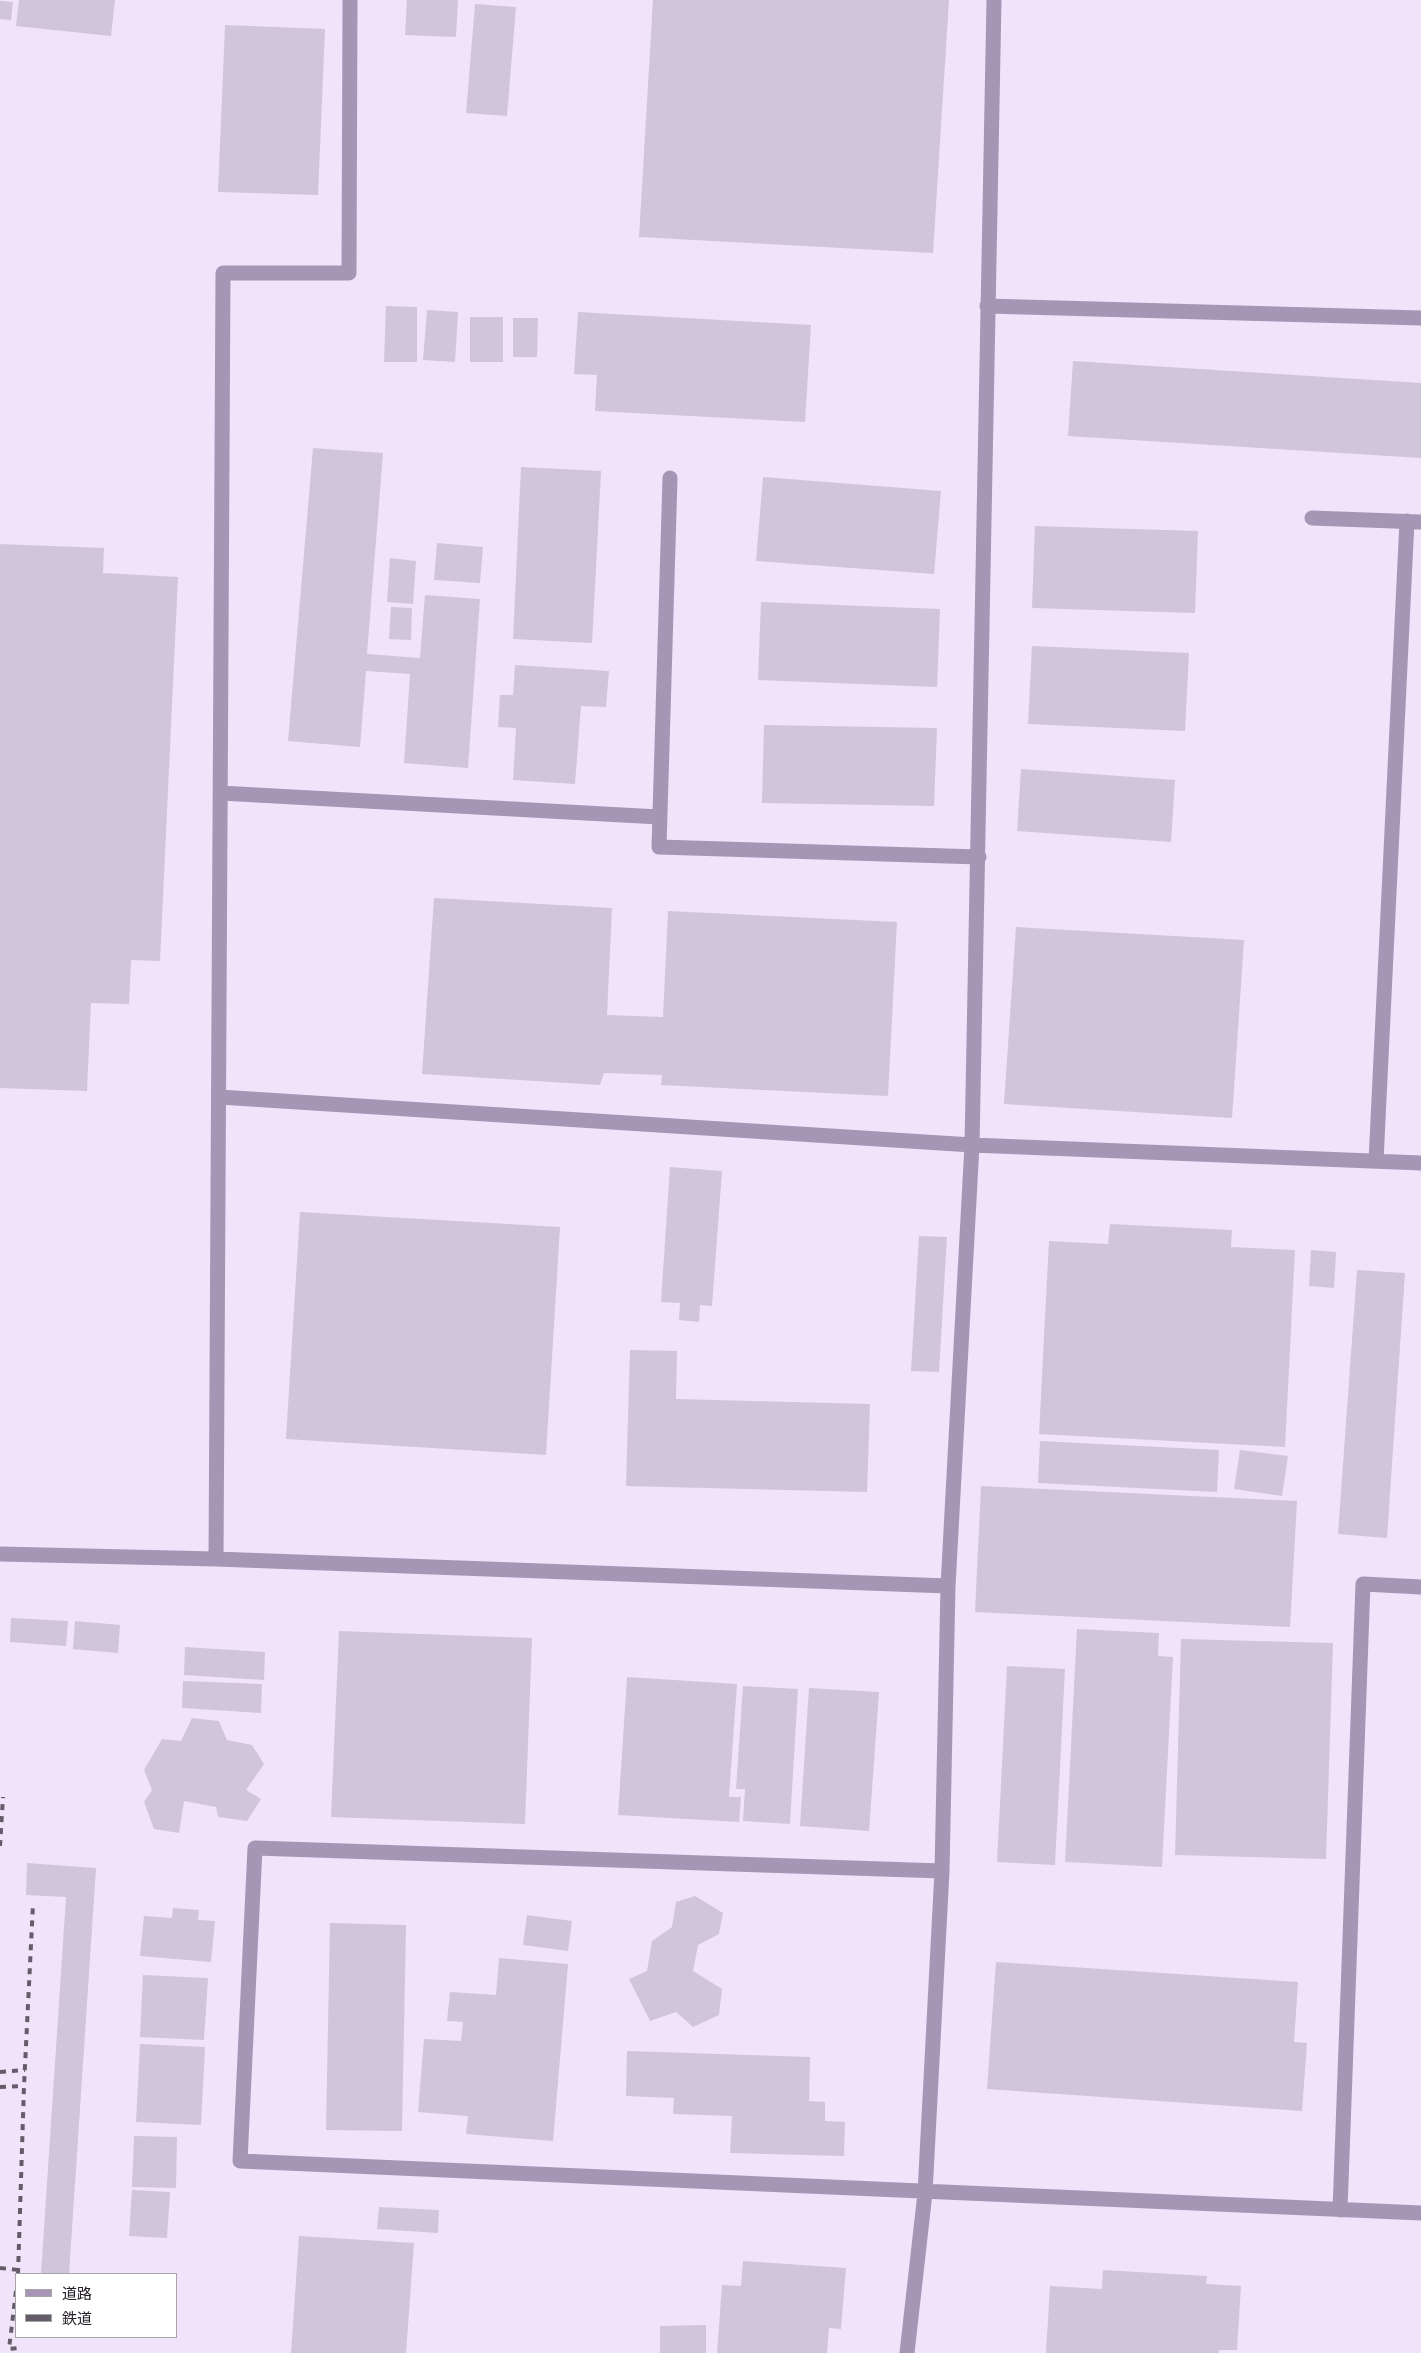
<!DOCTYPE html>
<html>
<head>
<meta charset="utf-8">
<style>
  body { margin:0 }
  #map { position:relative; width:1421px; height:2353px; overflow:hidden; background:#f0e3fa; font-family:"DejaVu Sans","Noto Sans JP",sans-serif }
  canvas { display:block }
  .legend { position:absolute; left:15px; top:2273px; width:162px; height:65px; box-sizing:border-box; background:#fff; border:1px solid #a7a5a8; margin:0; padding:6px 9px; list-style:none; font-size:15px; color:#221d25 }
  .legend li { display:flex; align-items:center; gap:10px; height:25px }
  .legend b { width:25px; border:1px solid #a7a5a8 }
</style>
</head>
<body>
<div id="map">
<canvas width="1421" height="2353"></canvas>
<ul class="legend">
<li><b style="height:6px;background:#a795b5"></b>道路</li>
<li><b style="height:6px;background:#645d69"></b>鉄道</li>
</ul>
</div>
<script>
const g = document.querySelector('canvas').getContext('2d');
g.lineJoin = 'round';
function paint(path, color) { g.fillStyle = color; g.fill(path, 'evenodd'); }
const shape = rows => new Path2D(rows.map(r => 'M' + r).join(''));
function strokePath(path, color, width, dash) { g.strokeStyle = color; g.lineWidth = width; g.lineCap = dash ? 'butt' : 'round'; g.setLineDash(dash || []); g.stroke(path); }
paint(shape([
  [19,0,115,0,111,36,16,26],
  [407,0,458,0,456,37,405,35],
  [653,0,949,0,933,253,639,237],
  [0,1,13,2,11,20,0,19],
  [475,4,516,7,507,116,466,113],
  [225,25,325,29,318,195,218,192],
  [386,306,417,307,417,362,384,362],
  [427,310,458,312,455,362,423,360],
  [578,312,811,325,805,422,595,411,597,375,574,374],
  [470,317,503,317,503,362,470,362],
  [513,318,538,318,537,357,513,357],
  [1073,361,1421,383,1421,458,1068,436],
  [313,448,383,453,367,654,420,658,425,595,480,599,468,768,404,763,410,674,366,671,360,747,288,741],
  [521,467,601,471,592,643,513,639],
  [763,477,941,491,934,574,756,561],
  [1035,526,1198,531,1195,613,1032,608],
  [437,543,483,547,480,583,434,580],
  [0,544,104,548,103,573,178,577,160,961,131,960,129,1004,91,1003,87,1091,0,1088],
  [390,558,416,561,413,604,387,602],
  [761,602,940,609,937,687,758,680],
  [391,607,412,608,411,640,389,639],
  [1032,646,1189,653,1185,731,1028,724],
  [515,665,609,671,606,707,581,706,575,784,513,780,516,728,498,727,500,695,513,695],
  [764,725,937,728,934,806,762,803],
  [1021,769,1175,780,1171,842,1017,831],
  [434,898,612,908,607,1015,663,1017,668,911,897,922,888,1096,661,1085,662,1075,604,1073,600,1085,422,1074],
  [1016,927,1244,940,1232,1118,1004,1104],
  [670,1167,722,1171,712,1306,700,1305,699,1322,679,1320,680,1303,661,1302],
  [300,1212,560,1227,546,1455,286,1439],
  [1110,1224,1232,1230,1231,1247,1295,1250,1285,1447,1039,1434,1049,1241,1108,1244],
  [919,1236,947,1237,939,1372,911,1371],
  [1311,1250,1336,1252,1334,1288,1309,1286],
  [1357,1270,1405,1273,1387,1538,1338,1534],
  [630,1350,677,1351,676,1399,870,1404,867,1492,626,1486],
  [1040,1441,1219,1450,1217,1492,1038,1483],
  [1240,1450,1288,1456,1282,1496,1234,1489],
  [981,1486,1297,1501,1290,1627,975,1612],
  [11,1618,68,1621,66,1646,10,1642],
  [75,1621,120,1625,118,1653,73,1649],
  [1077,1629,1159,1633,1158,1656,1173,1657,1162,1867,1065,1862],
  [339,1631,532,1638,525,1824,331,1817],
  [1181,1639,1333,1643,1326,1859,1175,1855],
  [185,1647,265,1652,264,1680,184,1675],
  [1007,1666,1065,1669,1055,1865,997,1862],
  [627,1677,737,1684,729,1797,741,1797,739,1822,618,1815],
  [183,1681,262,1684,261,1713,182,1708],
  [743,1686,798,1689,790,1824,743,1821,745,1789,736,1789],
  [809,1688,879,1692,869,1831,800,1826],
  [192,1718,219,1721,227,1740,252,1745,264,1764,246,1790,261,1799,247,1821,218,1817,216,1807,184,1801,179,1833,154,1829,144,1802,152,1790,144,1770,162,1739,181,1741],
  [27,1863,96,1868,69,2274,41,2274,66,1897,26,1895],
  [695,1896,723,1913,719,1934,698,1945,693,1971,722,1989,719,2015,693,2027,676,2012,650,2021,629,1979,647,1971,652,1941,672,1927,676,1902],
  [173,1908,199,1910,198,1920,215,1921,211,1962,140,1956,144,1916,172,1918],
  [527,1915,572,1921,568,1951,523,1945],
  [330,1923,406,1925,402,2131,326,2130],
  [499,1958,568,1964,553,2141,466,2134,468,2116,418,2112,424,2039,461,2041,463,2022,447,2021,450,1992,496,1995],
  [996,1962,1298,1982,1294,2042,1307,2043,1302,2111,987,2089],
  [143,1975,208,1978,204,2040,140,2037],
  [140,2044,205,2047,201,2125,136,2122],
  [627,2051,810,2057,809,2101,825,2102,825,2121,845,2122,844,2156,730,2153,732,2116,673,2114,674,2098,626,2096],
  [134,2136,177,2137,176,2188,132,2187],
  [132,2190,170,2192,167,2238,129,2236],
  [379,2207,439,2210,438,2233,377,2229],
  [299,2236,414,2243,406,2353,291,2353],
  [743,2261,846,2268,841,2329,829,2328,827,2353,717,2353,722,2285,741,2286],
  [1103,2270,1207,2276,1206,2284,1241,2286,1237,2350,1219,2350,1219,2353,1046,2353,1050,2286,1102,2289],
  [706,2325,706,2353,660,2353,660,2326]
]), '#d1c5db');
strokePath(shape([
  [994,0,972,1145,1421,1163],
  [987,306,1421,318],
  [670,478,659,847,979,857],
  [1312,518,1421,522],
  [220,793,659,817],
  [219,1097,972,1145,948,1586,942,1871,925,2193,907,2353],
  [1376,1161,1407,521],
  [0,1554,216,1559,948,1586],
  [216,1559,223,273,349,273,350,0],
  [942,1871,255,1848,240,2161,1421,2213],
  [1340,2210,1363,1584,1421,1587]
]), '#a795b5', 15);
strokePath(shape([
  [0,1846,3,1797],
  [0,2072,25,2070],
  [0,2087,24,2086],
  [0,2268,19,2270],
  [18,2274,24,2086,33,1904],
  [16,2291,9,2349,20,2348]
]), '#645d69', 4, [6, 6]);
</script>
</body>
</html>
